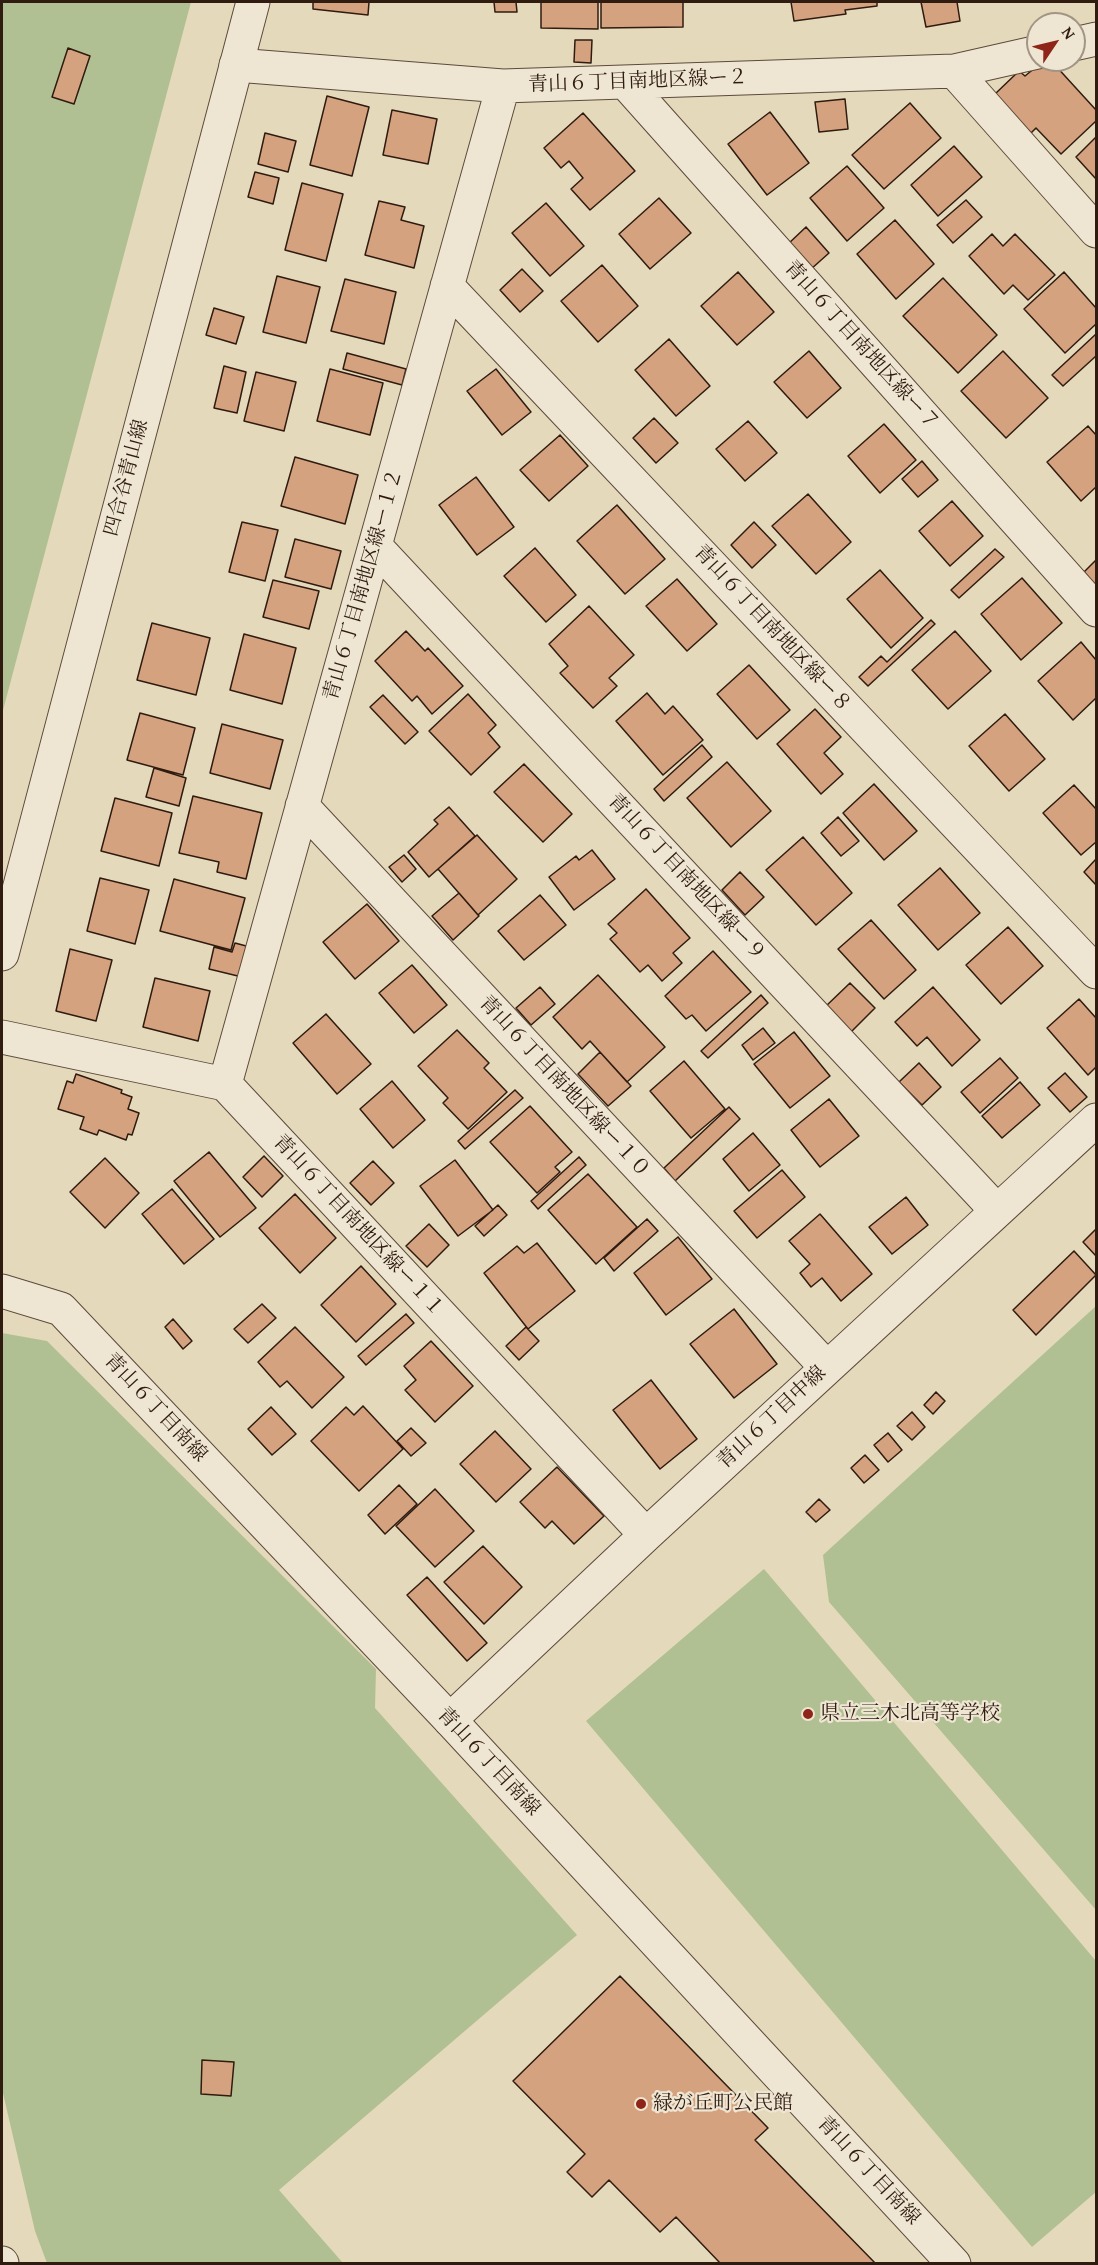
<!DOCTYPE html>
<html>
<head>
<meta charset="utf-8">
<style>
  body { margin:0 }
  #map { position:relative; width:1098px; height:2265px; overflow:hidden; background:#e5d9bb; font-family:"Gentium Book Plus",serif }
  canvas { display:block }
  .frame { position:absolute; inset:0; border:3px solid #2f1b10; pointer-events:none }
  .north { position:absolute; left:1026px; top:12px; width:60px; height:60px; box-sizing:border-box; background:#eee6d3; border:2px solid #a29585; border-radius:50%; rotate:55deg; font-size:16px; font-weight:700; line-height:24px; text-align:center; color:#2f1b10 }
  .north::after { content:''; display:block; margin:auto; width:21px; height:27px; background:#8f2418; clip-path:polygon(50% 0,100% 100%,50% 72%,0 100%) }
</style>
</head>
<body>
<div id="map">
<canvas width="1098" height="2265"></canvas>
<div class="frame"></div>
<div class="north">N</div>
</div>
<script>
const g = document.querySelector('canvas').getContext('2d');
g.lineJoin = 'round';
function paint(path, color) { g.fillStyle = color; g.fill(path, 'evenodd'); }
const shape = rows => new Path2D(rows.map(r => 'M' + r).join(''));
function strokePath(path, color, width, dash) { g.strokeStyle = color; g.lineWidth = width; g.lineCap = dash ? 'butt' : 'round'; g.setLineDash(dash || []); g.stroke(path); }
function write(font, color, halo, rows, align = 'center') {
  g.font = font + ' "Gentium Book Plus","Noto Serif JP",serif'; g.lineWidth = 4.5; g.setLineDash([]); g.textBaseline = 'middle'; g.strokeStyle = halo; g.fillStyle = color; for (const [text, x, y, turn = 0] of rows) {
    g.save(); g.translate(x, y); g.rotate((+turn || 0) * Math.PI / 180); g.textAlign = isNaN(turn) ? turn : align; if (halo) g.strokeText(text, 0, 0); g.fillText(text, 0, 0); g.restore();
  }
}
paint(shape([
  [2,2,191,2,2,714],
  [1096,1306,1096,1910,829,1602,823,1555],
  [2,1333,47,1341,376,1669,375,1708,577,1935,279,2190,343,2263,47,2263,35,2231,2,2089],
  [764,1569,1096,1961,1096,2192,1032,2247,586,1721]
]), '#b0c093');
const building = shape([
  [313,2,369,2,368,15,313,9,313,2],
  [494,2,516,2,517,12,495,12,494,2],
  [541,2,598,2,598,29,541,28,541,2],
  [601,2,683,2,683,27,601,28,601,2],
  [791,2,877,2,877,6,845,10,846,14,794,21,791,2],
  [921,2,957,2,960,21,926,27,921,2],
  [575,40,592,40,591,63,574,62,575,40],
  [68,48,90,56,74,104,52,97,68,48],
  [1054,64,1096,110,1096,121,1061,154,1036,128,1031,133,995,94,1019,71,1025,76,1036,67,1054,64],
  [327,96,369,107,352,176,310,165,327,96],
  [845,99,848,129,819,132,815,102,845,99],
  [910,103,941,138,884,189,852,155,910,103],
  [392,110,437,119,428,164,383,155,392,110],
  [770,112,809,163,767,195,728,144,770,112],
  [583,113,635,171,590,210,571,189,583,178,569,161,561,168,544,148,583,113],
  [265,133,296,141,288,172,258,164,265,133],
  [1096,137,1096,179,1076,157,1096,137],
  [954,146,982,177,938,216,911,185,954,146],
  [847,166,884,208,847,241,810,198,847,166],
  [255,172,279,178,273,204,248,197,255,172],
  [302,183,343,194,326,261,285,250,302,183],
  [659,198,691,233,650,269,619,234,659,198],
  [966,200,982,217,953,243,937,225,966,200],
  [379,201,405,207,401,220,424,226,414,268,365,255,379,201],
  [546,203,584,246,550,276,512,233,546,203],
  [895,220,934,264,896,299,857,254,895,220],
  [806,227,829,253,810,270,787,245,806,227],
  [992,234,1003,246,1015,234,1055,275,1028,300,1013,285,1004,294,969,256,992,234],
  [602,265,638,306,598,342,561,301,602,265],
  [522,269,543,291,520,312,500,290,522,269],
  [738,272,774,312,737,345,701,306,738,272],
  [1064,272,1096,308,1096,324,1065,353,1024,309,1064,272],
  [277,276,320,287,306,343,263,332,277,276],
  [943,278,997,335,958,373,903,316,943,278],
  [345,279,396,292,384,344,331,331,345,279],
  [214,308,244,317,236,344,206,335,214,308],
  [1096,334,1096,356,1063,386,1052,375,1096,334],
  [669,339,710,386,676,416,635,370,669,339],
  [809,351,841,388,807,418,774,382,809,351],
  [1003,351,1048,398,1006,438,961,391,1003,351],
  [347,353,406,369,402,385,343,369,347,353],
  [224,366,246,372,237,413,214,408,224,366],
  [330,369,383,383,370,435,317,421,330,369],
  [496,369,531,412,502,435,467,391,496,369],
  [256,372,296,382,284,431,244,421,256,372],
  [654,418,678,443,656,463,633,438,654,418],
  [748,421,777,453,745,481,716,449,748,421],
  [884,424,916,460,880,493,848,456,884,424],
  [1088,426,1096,435,1096,487,1081,501,1047,462,1088,426],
  [560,435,588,466,549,501,520,470,560,435],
  [295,457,358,475,345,524,281,506,295,457],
  [922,461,938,480,918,497,902,479,922,461],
  [476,477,514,527,477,555,439,505,476,477],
  [808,494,851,542,816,574,772,526,808,494],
  [952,501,983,536,950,566,919,531,952,501],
  [617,505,665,559,625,594,577,541,617,505],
  [242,522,278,530,265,581,229,572,242,522],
  [754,522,776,545,752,568,731,545,754,522],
  [295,539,341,551,331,589,285,577,295,539],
  [535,548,576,595,546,622,504,576,535,548],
  [995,549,1004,557,959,598,951,590,995,549],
  [1096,560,1096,586,1084,572,1096,560],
  [880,570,923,618,891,648,847,599,880,570],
  [1022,578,1062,623,1021,660,981,614,1022,578],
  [677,579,717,624,687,651,646,606,677,579],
  [273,580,319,591,309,629,263,617,273,580],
  [589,606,634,655,609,678,617,686,593,708,560,673,568,666,549,644,589,606],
  [931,620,935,624,868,686,859,677,881,656,887,662,931,620],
  [152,623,210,638,196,695,137,680,152,623],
  [406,631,425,651,428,648,463,686,432,714,417,696,412,701,375,661,406,631],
  [955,631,991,671,948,709,912,670,955,631],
  [244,634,296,648,282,704,230,690,244,634],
  [1081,642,1096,660,1096,698,1073,720,1038,681,1081,642],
  [749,665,790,710,757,739,717,694,749,665],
  [647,693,665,714,673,706,703,740,663,775,616,721,647,693],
  [468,694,496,725,488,733,500,747,471,775,429,731,468,694],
  [383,695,418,732,405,744,370,707,383,695],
  [815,709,841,737,824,753,843,774,821,794,777,744,815,709],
  [140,713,195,728,183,775,127,760,140,713],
  [1005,714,1045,759,1009,791,969,746,1005,714],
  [222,724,283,740,270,789,210,773,222,724],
  [702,745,712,757,664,801,654,789,702,745],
  [727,762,771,811,731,847,687,798,727,762],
  [524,764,572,814,543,842,494,792,524,764],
  [154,768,186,778,179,806,146,797,154,768],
  [874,784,917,831,884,860,843,813,874,784],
  [1074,785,1096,809,1096,842,1081,855,1043,813,1074,785],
  [193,796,262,813,246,879,217,872,219,862,179,853,193,796],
  [115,798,172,813,159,866,101,851,115,798],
  [449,807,475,836,429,877,408,852,438,824,434,820,449,807],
  [838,817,859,841,841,856,821,833,838,817],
  [477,835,517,879,478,915,438,869,477,835],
  [803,837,852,893,816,925,766,870,803,837],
  [592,850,615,879,574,910,549,877,576,856,579,860,592,850],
  [404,855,416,869,402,882,389,867,404,855],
  [1096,859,1096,885,1084,872,1096,859],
  [940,868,980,913,938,950,898,905,940,868],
  [740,872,764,897,745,915,722,890,740,872],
  [100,878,149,890,135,944,87,931,100,878],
  [174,879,245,898,231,950,160,931,174,879],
  [646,889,690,938,673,953,682,963,662,981,648,965,640,972,610,939,617,933,608,924,646,889],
  [459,893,479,916,453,940,432,916,459,893],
  [540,895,566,925,524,960,498,931,540,895],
  [367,904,399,941,355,979,323,942,367,904],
  [871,920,916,970,884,999,838,949,871,920],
  [1008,927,1043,966,1001,1004,966,965,1008,927],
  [235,943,250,947,242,977,209,969,214,947,232,952,235,943],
  [70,949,112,960,96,1021,56,1011,70,949],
  [713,951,751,992,706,1031,692,1015,686,1019,665,996,713,951],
  [412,965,447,1005,414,1033,379,993,412,965],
  [598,975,665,1047,627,1082,590,1041,582,1049,553,1017,598,975],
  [155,978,210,991,198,1041,143,1027,155,978],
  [850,983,875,1008,850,1033,825,1007,850,983],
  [540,987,555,1004,531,1025,516,1008,540,987],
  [933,987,980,1040,952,1066,927,1037,917,1046,895,1022,933,987],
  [761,995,768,1003,708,1058,701,1051,761,995],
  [1079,999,1096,1018,1096,1067,1088,1075,1047,1028,1079,999],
  [326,1014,371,1064,337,1094,293,1043,326,1014],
  [763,1028,775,1043,753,1060,742,1045,763,1028],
  [457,1030,489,1063,484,1068,507,1092,468,1129,443,1103,448,1098,418,1066,457,1030],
  [794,1032,830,1076,790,1108,754,1064,794,1032],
  [600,1052,631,1086,608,1106,578,1074,600,1052],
  [1000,1058,1018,1078,980,1113,961,1092,1000,1058],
  [684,1061,725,1109,691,1138,650,1091,684,1061],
  [919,1063,941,1087,922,1105,899,1082,919,1063],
  [1065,1073,1087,1097,1070,1112,1048,1088,1065,1073],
  [76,1074,122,1090,121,1093,132,1097,128,1109,139,1113,132,1135,128,1134,126,1140,99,1130,97,1135,80,1129,84,1117,58,1109,67,1081,73,1083,76,1074],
  [392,1081,425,1120,393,1148,360,1109,392,1081],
  [1020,1082,1040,1105,1002,1138,982,1116,1020,1082],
  [515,1090,523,1098,465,1149,458,1141,515,1090],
  [829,1099,859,1136,820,1167,791,1130,829,1099],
  [530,1106,572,1152,555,1167,560,1172,537,1193,490,1142,530,1106],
  [729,1107,740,1119,675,1181,664,1168,729,1107],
  [753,1133,780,1165,749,1191,723,1159,753,1133],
  [209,1152,256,1208,220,1237,174,1181,209,1152],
  [264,1156,283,1176,262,1197,243,1177,264,1156],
  [579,1157,586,1165,538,1209,531,1201,579,1157],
  [105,1158,139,1193,105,1228,70,1192,105,1158],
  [455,1160,493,1210,458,1236,420,1186,455,1160],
  [373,1161,394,1183,371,1205,350,1183,373,1161],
  [782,1170,805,1197,757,1238,734,1211,782,1170],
  [588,1174,637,1227,596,1264,548,1210,588,1174],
  [172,1189,214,1239,184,1264,142,1214,172,1189],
  [295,1194,336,1238,300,1273,259,1228,295,1194],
  [906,1197,928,1225,892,1254,869,1227,906,1197],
  [498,1205,507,1215,484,1236,475,1226,498,1205],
  [820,1214,872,1274,841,1301,822,1278,811,1287,800,1273,810,1264,789,1241,820,1214],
  [647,1219,658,1231,614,1271,604,1258,647,1219],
  [429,1224,449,1245,427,1267,406,1246,429,1224],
  [1096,1229,1096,1256,1083,1242,1096,1229],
  [678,1237,712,1279,666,1315,634,1273,678,1237],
  [537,1243,575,1291,528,1329,484,1273,517,1246,524,1253,537,1243],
  [1074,1251,1096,1275,1036,1335,1013,1310,1074,1251],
  [361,1266,396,1304,356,1342,321,1305,361,1266],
  [262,1304,276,1318,248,1343,234,1329,262,1304],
  [734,1309,777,1364,734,1398,690,1344,734,1309],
  [406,1314,414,1323,366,1365,358,1356,406,1314],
  [173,1319,192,1341,183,1349,165,1327,173,1319],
  [295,1327,344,1377,312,1408,287,1381,280,1387,258,1362,295,1327],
  [526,1327,539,1341,519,1360,506,1346,526,1327],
  [431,1341,473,1386,435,1422,405,1390,416,1380,404,1366,431,1341],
  [651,1380,697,1439,660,1469,613,1410,651,1380],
  [936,1392,945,1401,933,1414,924,1405,936,1392],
  [363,1406,403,1449,359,1491,311,1441,346,1407,354,1415,363,1406],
  [271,1407,296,1434,272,1455,248,1429,271,1407],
  [912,1412,925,1427,912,1440,897,1426,912,1412],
  [411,1428,426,1443,411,1456,397,1441,411,1428],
  [495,1431,531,1469,496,1502,460,1464,495,1431],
  [888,1433,902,1450,888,1462,874,1445,888,1433],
  [865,1455,879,1470,864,1483,851,1468,865,1455],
  [557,1467,604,1516,574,1544,552,1521,545,1528,520,1502,557,1467],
  [399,1485,417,1504,385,1534,368,1515,399,1485],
  [435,1489,474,1531,435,1567,396,1526,435,1489],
  [819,1499,830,1510,816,1522,806,1512,819,1499],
  [483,1546,522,1587,484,1624,444,1582,483,1546],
  [427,1577,487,1643,467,1661,407,1595,427,1577],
  [620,1976,768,2128,755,2140,876,2264,721,2264,676,2217,660,2232,609,2180,592,2197,567,2172,585,2154,513,2081,620,1976],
  [202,2060,234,2062,231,2096,201,2094,202,2060]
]);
paint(building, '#d5a280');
strokePath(building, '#2f1b10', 1.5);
const minor = shape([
  [1074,44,1096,39],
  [236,65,503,86,954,71,1038,52],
  [954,71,1096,231],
  [625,82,1096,610],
  [447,286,1096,972],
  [375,546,997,1211],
  [302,806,827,1368],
  [2,1037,225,1084,646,1535],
  [225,1084,503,86],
  [450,1720,646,1535,1096,1120],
  [2,2263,2,2264]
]);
const tertiary = shape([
  [2,954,253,2],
  [2,1291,61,1309,450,1720,954,2264]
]);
strokePath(minor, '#5c4a3b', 35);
strokePath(tertiary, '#5c4a3b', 35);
strokePath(minor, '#eee6d3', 33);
strokePath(tertiary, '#eee6d3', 33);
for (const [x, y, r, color] of [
  [808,1714,6,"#8f2418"],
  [641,2104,6,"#8f2418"]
]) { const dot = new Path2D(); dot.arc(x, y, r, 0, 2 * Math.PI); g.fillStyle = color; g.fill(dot); strokePath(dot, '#eee6d3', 2); }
write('20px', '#2f1b10', '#eee6d3', [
  ["青山６丁目南地区線ー２",638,82,-2],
  ["青山６丁目南地区線ー７",861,346,48],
  ["四合谷青山線",127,478,-75],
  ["青山６丁目南地区線ー１２",364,585,-74],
  ["青山６丁目南地区線ー８",772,629,47],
  ["青山６丁目南地区線ー９",686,878,47],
  ["青山６丁目南地区線ー１０",564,1087,47],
  ["青山６丁目南地区線ー１１",358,1226,47],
  ["青山６丁目南線",155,1408,47],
  ["青山６丁目中線",772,1418,-43],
  ["青山６丁目南線",488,1762,47],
  ["青山６丁目南線",868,2171,47]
]);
write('20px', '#2f1b10', '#eee6d3', [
  ["県立三木北高等学校",820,1714],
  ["緑が丘町公民館",653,2104]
], 'left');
</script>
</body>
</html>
